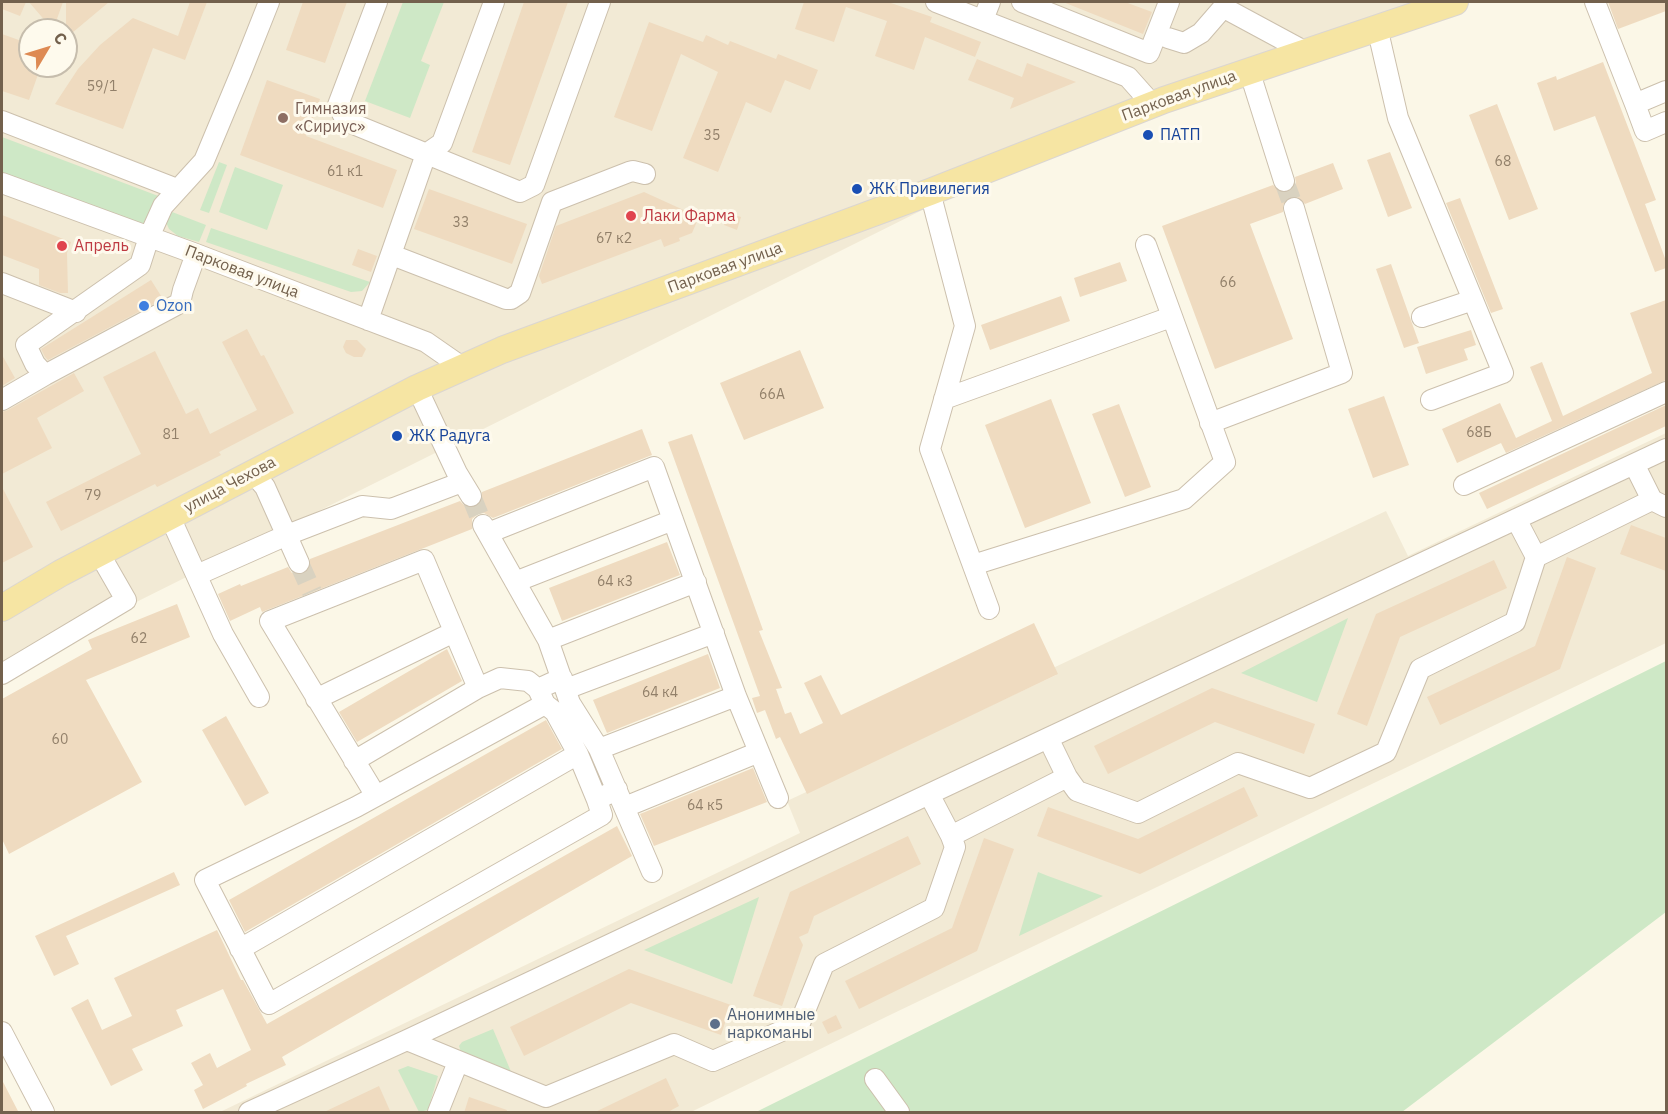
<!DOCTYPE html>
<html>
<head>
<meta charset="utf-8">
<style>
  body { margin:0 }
  #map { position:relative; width:1668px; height:1114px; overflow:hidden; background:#fbf7e7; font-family:"IBM Plex Sans",sans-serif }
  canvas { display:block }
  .frame { position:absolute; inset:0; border:3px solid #73614d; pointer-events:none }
  .north { position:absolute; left:18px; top:18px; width:60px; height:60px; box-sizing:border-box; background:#fefaed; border:2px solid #c6bdad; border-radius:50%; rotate:52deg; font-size:16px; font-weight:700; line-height:24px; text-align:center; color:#73614d }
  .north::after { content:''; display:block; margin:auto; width:21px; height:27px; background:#de8a53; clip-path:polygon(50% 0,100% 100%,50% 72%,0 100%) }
</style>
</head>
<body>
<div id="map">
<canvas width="1668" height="1114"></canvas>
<div class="frame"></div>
<div class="north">С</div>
</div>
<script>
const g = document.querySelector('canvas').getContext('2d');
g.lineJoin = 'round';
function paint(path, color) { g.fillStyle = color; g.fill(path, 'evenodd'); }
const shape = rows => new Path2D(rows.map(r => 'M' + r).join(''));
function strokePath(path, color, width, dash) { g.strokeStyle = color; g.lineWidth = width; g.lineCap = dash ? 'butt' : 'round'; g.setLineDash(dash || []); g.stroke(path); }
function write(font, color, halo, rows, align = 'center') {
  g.font = font + ' "IBM Plex Sans",sans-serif'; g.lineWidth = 6; g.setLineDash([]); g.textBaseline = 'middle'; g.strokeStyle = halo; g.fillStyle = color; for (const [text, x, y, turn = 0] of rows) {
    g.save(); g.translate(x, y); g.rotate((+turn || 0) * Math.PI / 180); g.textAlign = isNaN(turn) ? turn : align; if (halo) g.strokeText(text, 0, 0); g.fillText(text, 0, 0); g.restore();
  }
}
paint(shape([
  [2,2,1432,2,1169,87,2,669],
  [30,30,66,30,66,66,30,66],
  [1666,433,1666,643,890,1015,691,1112,220,1112,800,833,787,801,1056,675,1053,668,1386,511,1408,556]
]), '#f2ead5');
paint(shape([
  [403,2,444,2,421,61,430,65,410,118,365,101],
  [2,137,161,197,147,229,2,174],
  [219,162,227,165,209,213,200,210],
  [235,167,283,185,267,230,219,212],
  [167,210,206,225,199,242,178,236,169,229,166,222],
  [211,228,370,282,362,291,351,292,206,242],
  [1348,618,1317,702,1241,673],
  [1666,661,1666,912,1402,1112,756,1112],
  [1038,872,1048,876,1103,896,1019,936],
  [759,897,732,984,644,950],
  [493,1029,512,1074,461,1052,459,1046,462,1042],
  [408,1066,438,1076,428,1110,419,1112,398,1070]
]), '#cee8c6');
paint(shape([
  [2,2,26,2,20,16,2,9],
  [29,2,63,2,53,30],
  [66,2,109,2,66,38],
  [190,2,207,2,185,60,153,48,123,129,55,104,78,69,100,45,133,18,178,36],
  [303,2,347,2,325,63,286,50],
  [524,2,568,2,510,165,472,152],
  [804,2,888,2,932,17,930,22,981,42,975,57,925,37,914,70,875,56,887,21,846,7,834,42,795,29],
  [1063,2,1125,2,1152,12,1143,34],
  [1608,2,1666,2,1666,11,1618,29],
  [649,22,703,42,706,35,728,45,730,41,776,59,778,54,818,70,810,90,785,80,771,113,746,102,718,172,683,158,718,72,681,54,652,131,614,117],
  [2,34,30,44,30,66,41,66,29,100,2,91],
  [977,59,1022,77,1027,63,1076,82,1010,109,1014,98,968,80],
  [1603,62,1656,200,1645,204,1666,261,1666,268,1655,272,1595,116,1554,131,1537,83,1556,76,1557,80],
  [267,80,320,99,306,136,397,170,383,208,240,155],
  [1497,104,1538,209,1509,220,1469,115],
  [1390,152,1412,208,1388,217,1367,160],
  [1333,163,1343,189,1305,204,1297,197,1290,197,1283,205,1283,212,1250,224,1293,339,1215,369,1162,226,1273,185,1281,193,1288,192,1296,184,1295,177],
  [429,189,527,224,512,264,414,229],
  [644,192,699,217,692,233,679,238,680,241,664,247,661,239,542,284,539,276,556,226],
  [1460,198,1503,309,1491,313,1446,203],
  [728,213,741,217,737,230,724,225],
  [2,215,71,242,67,253,68,293,60,293,39,285,39,269,2,255],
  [358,249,377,256,371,272,352,265],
  [1120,262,1127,281,1080,297,1074,278],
  [1391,264,1419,343,1404,348,1376,269],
  [151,280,163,299,48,360,45,357,41,349],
  [1061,296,1070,321,990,350,981,325],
  [1666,300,1666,380,1506,453,1501,443,1457,463,1442,429,1500,403,1516,438,1552,421,1530,367,1542,362,1563,416,1652,373,1630,313],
  [247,329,261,356,264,355,294,413,219,452,221,455,157,487,155,484,61,531,46,502,141,454,103,377,155,351,186,414,198,408,210,434,257,410,222,342],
  [1471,330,1476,345,1464,349,1468,360,1426,374,1417,347],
  [346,340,357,340,366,349,362,357,354,357,346,353,343,347],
  [800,350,824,408,744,440,720,383],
  [2,355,15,378,2,386],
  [74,373,84,391,37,418,52,448,2,474,2,412,8,410],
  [1384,396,1409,465,1373,478,1348,409],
  [1051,399,1091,503,1025,528,985,425],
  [1119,404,1151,487,1125,497,1092,414],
  [1666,405,1666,426,1487,509,1479,493],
  [642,429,652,455,493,518,484,513,478,514,472,519,472,529,262,612,260,607,230,621,218,594,240,584,241,586,288,567,292,573,303,574,309,570,310,559,460,501,466,507,477,506,482,501,482,492],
  [692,434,763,630,759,631,782,688,776,689,785,714,791,712,800,734,823,723,804,683,821,675,841,715,1034,623,1058,674,807,794,780,737,776,739,765,710,757,713,752,698,760,696,668,442],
  [2,487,33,547,2,563],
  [1631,525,1666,538,1666,571,1620,554],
  [667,542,680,575,562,621,549,588],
  [1567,557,1596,568,1560,669,1440,725,1427,697,1535,646],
  [1494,560,1507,588,1400,637,1367,726,1337,714,1376,614],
  [177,604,190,637,86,680,142,782,9,854,2,839,2,699,92,649,88,640],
  [447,649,462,681,357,742,339,712],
  [708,654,720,688,607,733,593,700],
  [1212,688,1315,724,1304,754,1215,722,1108,774,1094,746],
  [226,716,269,793,245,806,202,730],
  [546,720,562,749,245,932,229,900],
  [753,768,767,802,654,846,640,814],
  [1244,787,1258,816,1140,874,1037,836,1048,807,1138,839],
  [617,826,632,856,282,1057,286,1065,246,1084,247,1086,203,1109,194,1090,203,1085,191,1063,210,1053,217,1068,251,1050,223,989,176,1010,183,1026,132,1049,143,1070,111,1086,71,1008,88,999,102,1030,132,1016,114,978,217,930,241,980,243,980,267,1024],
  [908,836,921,864,814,916,808,933,799,937,803,945,782,1006,753,996,790,892],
  [984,838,1014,849,977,951,859,1009,845,981,952,928],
  [174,872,180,885,66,936,79,964,54,976,35,936],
  [629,969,731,1005,721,1035,631,1003,524,1056,510,1027],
  [836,1015,842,1028,828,1034,822,1022],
  [666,1078,679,1106,666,1113,593,1113],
  [2,1080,19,1113,2,1113],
  [379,1086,391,1113,322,1113],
  [469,1097,507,1110,506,1113,464,1113]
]), '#efdbc0');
strokePath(shape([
  [1284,181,1294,208],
  [471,496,483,525],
  [299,563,312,592]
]), '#d9d2c0', 20, [20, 10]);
const minor = shape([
  [377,2,338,105,346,121,520,192,534,185,600,2],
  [936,2,1128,77,1152,104],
  [1022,2,1149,53,1169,2],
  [1595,2,1635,104],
  [983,20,990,2],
  [1377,27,1398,118,1503,373,1431,400],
  [1168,38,1184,43,1201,33,1221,10,1228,10,1304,51],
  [1249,70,1284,181],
  [1666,91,1635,104,1645,131,1666,122],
  [2,121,177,189],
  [2,183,196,254,426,342,462,367],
  [930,192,965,326,930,449,989,609],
  [392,255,506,299,511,299,520,293,552,202,629,172,633,171,645,174],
  [2,283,76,312],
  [1422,317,1473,300],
  [368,320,426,154,442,143,494,2],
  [45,375,180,303,183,290,196,254],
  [417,388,457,473,471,496],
  [944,399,1171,317],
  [2,400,45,375,35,364,26,345,140,265,149,237,163,206,204,161,242,70,269,2],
  [1210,423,1342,373,1294,208],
  [1634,464,1652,500],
  [253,473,265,487,299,563],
  [1464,485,1666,392],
  [170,517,223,634,259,697],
  [1516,519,1536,557],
  [483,525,548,640,696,582],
  [488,533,654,467,736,696,778,798],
  [973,565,1184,499,1225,462,1146,245],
  [197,575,287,535,362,506,391,509,462,482],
  [515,582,673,520],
  [548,640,570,703,599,749,652,872],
  [2,674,126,600,99,553],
  [562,678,538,689,545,704,356,807,205,880,269,1004,602,815,597,800,617,789],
  [566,689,714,633],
  [316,699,454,632],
  [545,704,555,712,578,754,597,800],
  [1048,738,1067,777],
  [599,749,736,696],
  [354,761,478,688,500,678,528,681,538,689],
  [929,794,951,836],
  [376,796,270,621,424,560,478,688],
  [625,807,759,752],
  [240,949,578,754],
  [2,1032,44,1112],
  [407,1040,546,1097,674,1044,713,1061,800,1023,824,964,934,908,955,847,951,836,1067,777,1077,791,1138,813,1238,763,1310,788,1386,752,1420,669,1515,622,1536,557,1652,500,1666,507],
  [875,1079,899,1112],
  [249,1112,407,1040,1048,738,1666,449],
  [438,1112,458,1062]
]);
const major = shape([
  [2,608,61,573,417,388,502,350,930,192,1164,100,1455,2]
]);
strokePath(minor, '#ccc0ad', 22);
strokePath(major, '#dbd6d1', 28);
strokePath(minor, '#fff', 20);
strokePath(major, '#f6e5a3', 26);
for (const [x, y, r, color] of [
  [283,118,6,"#8d6e63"],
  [1148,135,6,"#1a4fb4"],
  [857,189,6,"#1a4fb4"],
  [631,216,6,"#e0444e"],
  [62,246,6,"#e0444e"],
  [144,306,6,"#3f7fe0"],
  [397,436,6,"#1a4fb4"],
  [715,1024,6,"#5c6f8a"]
]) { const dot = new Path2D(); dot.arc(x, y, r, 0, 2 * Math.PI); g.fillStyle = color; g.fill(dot); strokePath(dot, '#fefaed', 2); }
write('14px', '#92806a', null, [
  ["59/1",102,87],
  ["35",712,136],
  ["68",1503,162],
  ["61 к1",345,172],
  ["33",461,223],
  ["67 к2",614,239],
  ["66",1228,283],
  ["66А",772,395],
  ["68Б",1479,433],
  ["81",171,435],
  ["79",93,496],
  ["64 к3",615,582],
  ["62",139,639],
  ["64 к4",660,693],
  ["60",60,740],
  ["64 к5",705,806]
]);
write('16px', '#73614d', '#fefaed', [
  ["Парковая улица",1179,96,-20],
  ["Парковая улица",725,268,-20],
  ["Парковая улица",242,272,21],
  ["улица Чехова",230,485,-28]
]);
write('16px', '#785e54', '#fefaed', [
  ["Гимназия",295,109],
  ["«Сириус»",295,127]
], 'left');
write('16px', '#164399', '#fefaed', [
  ["ПАТП",1160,135],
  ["ЖК Привилегия",869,189],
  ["ЖК Радуга",409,436]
], 'left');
write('16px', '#be3a42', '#fefaed', [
  ["Лаки Фарма",643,216],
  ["Апрель",74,246]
], 'left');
write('16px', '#366cbe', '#fefaed', [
  ["Ozon",156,306]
], 'left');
write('16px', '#4e5e75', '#fefaed', [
  ["Анонимные",727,1015],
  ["наркоманы",727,1033]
], 'left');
</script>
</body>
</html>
